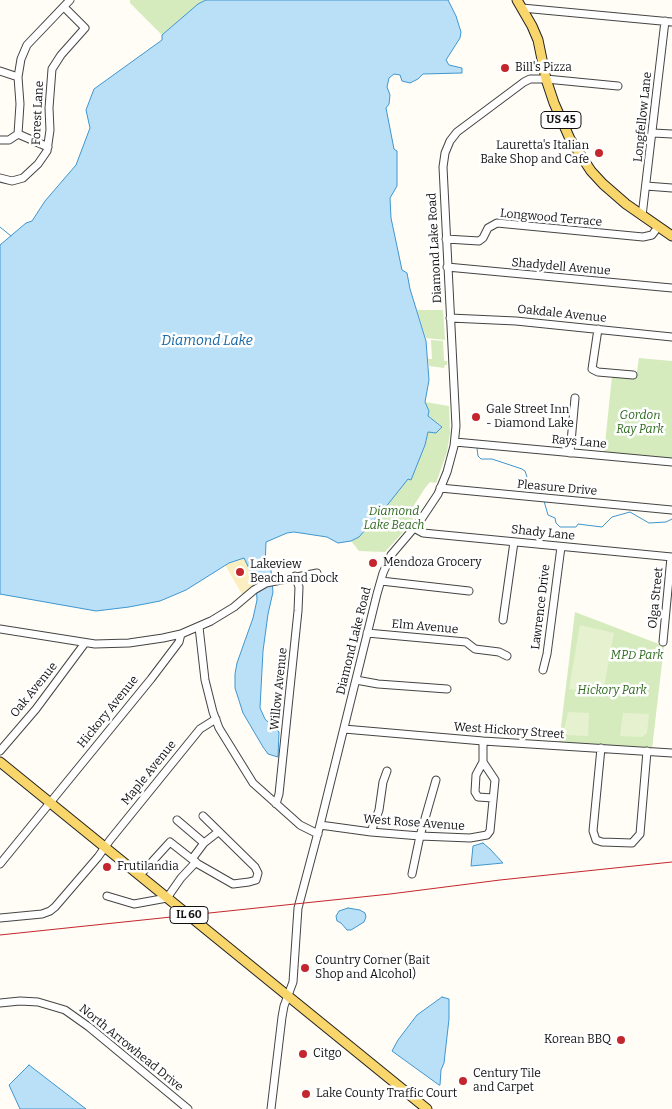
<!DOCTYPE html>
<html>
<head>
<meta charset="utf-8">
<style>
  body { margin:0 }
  canvas { display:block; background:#fffdf5 }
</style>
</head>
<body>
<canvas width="672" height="1109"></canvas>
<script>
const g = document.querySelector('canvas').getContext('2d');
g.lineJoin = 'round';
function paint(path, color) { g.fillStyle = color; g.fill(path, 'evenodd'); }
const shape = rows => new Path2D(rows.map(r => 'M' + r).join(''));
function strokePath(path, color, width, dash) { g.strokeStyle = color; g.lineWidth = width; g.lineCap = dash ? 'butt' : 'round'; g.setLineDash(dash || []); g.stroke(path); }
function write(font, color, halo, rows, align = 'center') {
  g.font = font + ' Bitter,serif'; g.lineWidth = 5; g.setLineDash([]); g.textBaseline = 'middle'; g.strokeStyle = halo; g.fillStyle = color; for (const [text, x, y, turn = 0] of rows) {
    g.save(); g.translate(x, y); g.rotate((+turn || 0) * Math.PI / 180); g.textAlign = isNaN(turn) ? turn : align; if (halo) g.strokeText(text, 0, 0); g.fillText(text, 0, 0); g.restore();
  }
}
paint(shape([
  [130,0,206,0,198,4,162,35,130,3],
  [417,310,443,310,445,340,426,338],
  [431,340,443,341,444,361,447,361,447,365,445,365,444,368,429,366,428,359,432,359],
  [639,358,672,361,672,460,604,453,612,376,636,378],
  [425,402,449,406,450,433,447,452,436,483,430,482,425,488,411,510,413,521,385,552,359,551,351,541,359,537,408,478,411,479,425,445,428,432,442,426,428,416,429,411],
  [575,612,664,646,652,749,559,743]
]), '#d5ebbd');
paint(shape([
  [244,558,255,580,253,586,242,594,225,565]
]), '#fbeec1');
paint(shape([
  [580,625,614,633,603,693,569,689],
  [568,712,589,713,588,736,567,735,564,730],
  [623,713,649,714,647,733,642,737,620,736]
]), '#e6f2cf');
const water = shape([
  [206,0,448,0,456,16,461,32,460,38,446,60,449,65,462,68,462,73,423,74,418,79,410,83,402,81,400,75,394,74,389,78,387,87,390,95,389,104,386,108,394,149,397,151,397,186,390,198,391,218,402,270,407,273,410,289,426,341,429,380,425,402,429,411,428,416,442,427,436,433,428,432,425,445,411,480,408,479,385,508,359,537,351,541,338,543,327,537,294,532,287,533,266,542,265,567,271,570,273,592,268,614,263,651,260,708,265,719,279,732,278,757,268,754,263,747,243,713,235,688,235,674,237,663,253,618,257,600,256,583,244,558,229,563,186,590,160,601,129,607,96,611,0,594,0,245,26,223,32,221,45,201,76,165,90,128,86,110,94,89,162,40,162,35,198,4,206,0],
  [483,843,490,849,503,863,471,866,473,846,483,843],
  [348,908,360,910,365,913,366,917,364,922,351,930,347,930,341,923,337,921,336,916,339,911,348,908],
  [442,997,449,999,449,1019,444,1063,441,1070,440,1085,439,1085,392,1051,398,1040,417,1015,442,997],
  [29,1065,86,1109,20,1109,9,1085,29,1065]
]);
paint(water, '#b9e0f7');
strokePath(water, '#3f96cf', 1);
strokePath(shape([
  [0,227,11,236],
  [477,448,478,456,481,459,492,459,522,469,525,471,528,480],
  [544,501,548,515,555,518,556,523,560,527,576,527,578,524,602,527,612,517,630,512,649,523,666,522,672,519]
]), '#3f96cf', 1);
const minor = shape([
  [522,8,672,22],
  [0,71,18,77],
  [653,133,672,134],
  [18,134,20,104,18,77,21,59,27,45,70,0],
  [18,134,48,147],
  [0,140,9,140,18,134],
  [0,178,12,181,23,178,38,164,47,151,50,130,49,108,52,69,61,55,85,28,64,7],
  [646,186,672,188],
  [642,216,665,21],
  [446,239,479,241,483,238,488,228,497,223,643,237,652,235,658,227],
  [447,267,672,288],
  [450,318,516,321,672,337],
  [598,329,592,369,598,372,633,375],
  [455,442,672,462],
  [570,453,575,398],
  [440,488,672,510],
  [414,528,423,533,672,557],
  [381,581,469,591],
  [503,620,514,542],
  [199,627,205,680,213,712,219,728,253,783,300,825,318,834],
  [0,629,95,644,129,643,163,638,181,634,211,621,234,607,254,590,266,583,317,573],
  [367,633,466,642,475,649,499,652,507,656],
  [663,642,671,557],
  [543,670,547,654,561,547],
  [356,680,378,684,447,689],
  [344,729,483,741,672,753],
  [483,741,483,762,476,775,475,792,478,797,493,798],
  [601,748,593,831,596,840,602,842,632,843,640,834,647,751],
  [0,751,36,709,85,643],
  [276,804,279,794,298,611,299,587,295,576],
  [177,820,204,843,218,832],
  [320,825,371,832,420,836,470,838,487,835,490,831,495,780,483,762],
  [371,832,379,810,383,782,387,771],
  [192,859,204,843],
  [0,864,151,679,179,642,181,634],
  [412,874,420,836,436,780],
  [140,875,170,842,198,864,233,884,249,882,256,880,258,873,255,867,203,816],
  [107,896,134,904,167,898,181,878,196,862],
  [0,918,42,914,50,911,55,907,98,857,110,840,200,729,216,719],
  [0,1003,20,1001,38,1002,65,1010,89,1027,188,1109],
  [271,1109,282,1017,284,1006,293,982,298,908,320,825,377,594,383,573,391,555,420,521,438,494,447,472,454,446,456,426,443,167,445,153,450,141,457,132,524,82,530,79,546,79,618,86]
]);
const major = shape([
  [517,0,532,26,538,40,546,79,554,103,570,139,591,171,603,184,626,204,672,236],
  [0,762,427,1109]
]);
strokePath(minor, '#444', 9);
strokePath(major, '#222', 11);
strokePath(minor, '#fff', 7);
strokePath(major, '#f9d66b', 9);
strokePath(shape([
  [0,935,390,894,500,880,672,862]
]), '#c4262e', 1);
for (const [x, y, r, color] of [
  [505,68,5,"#c4262e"],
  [599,153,5,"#c4262e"],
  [476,417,5,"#c4262e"],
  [373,563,5,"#c4262e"],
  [240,572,5,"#c4262e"],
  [107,867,5,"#c4262e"],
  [305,968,5,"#c4262e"],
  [621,1040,5,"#c4262e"],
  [303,1054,5,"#c4262e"],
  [463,1081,5,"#c4262e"],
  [306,1094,5,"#c4262e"]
]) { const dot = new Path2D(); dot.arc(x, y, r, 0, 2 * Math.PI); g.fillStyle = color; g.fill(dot); strokePath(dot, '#fff', 2); }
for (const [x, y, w] of [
  [561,120,40],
  [189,915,38]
]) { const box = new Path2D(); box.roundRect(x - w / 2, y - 8.5, w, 17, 4); g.fillStyle = '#fff'; g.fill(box); strokePath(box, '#111', 1); }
write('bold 11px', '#111', null, [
  ["US 45",561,120],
  ["IL 60",189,915]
]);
write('12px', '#111', '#fff', [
  ["Bill's Pizza",515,68],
  ["Lauretta's Italian",589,146,"right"],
  ["Bake Shop and Cafe",589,160,"right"],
  ["Gale Street Inn",486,410],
  ["- Diamond Lake",486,424],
  ["Mendoza Grocery",383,563],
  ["Lakeview",250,565],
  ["Beach and Dock",250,579],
  ["Frutilandia",117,867],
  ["Country Corner (Bait",315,961],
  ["Shop and Alcohol)",315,975],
  ["Korean BBQ",611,1040,"right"],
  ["Citgo",313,1054],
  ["Century Tile",473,1074],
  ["and Carpet",473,1088],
  ["Lake County Traffic Court",316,1094]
], 'left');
write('12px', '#111', '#fff', [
  ["Forest Lane",38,113,-87],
  ["Longfellow Lane",643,117,-84],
  ["Longwood Terrace",551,218,5],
  ["Diamond Lake Road",435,248,-93],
  ["Shadydell Avenue",561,267,5],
  ["Oakdale Avenue",562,314,6],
  ["Rays Lane",579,442,5],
  ["Pleasure Drive",557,488,5],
  ["Shady Lane",543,533,6],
  ["Olga Street",656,598,-84],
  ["Lawrence Drive",541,607,-83],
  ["Elm Avenue",425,627,5],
  ["Diamond Lake Road",354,641,-76],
  ["Willow Avenue",279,689,-84],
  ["Oak Avenue",34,690,-51],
  ["Hickory Avenue",108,712,-51],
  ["West Hickory Street",509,731,4],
  ["Maple Avenue",149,773,-51],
  ["West Rose Avenue",414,823,4],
  ["North Arrowhead Drive",131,1048,39]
]);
write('italic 12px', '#2f6b1f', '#fff', [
  ["Gordon",640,416],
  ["Ray Park",640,430],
  ["Diamond",394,512],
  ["Lake Beach",394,526],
  ["MPD Park",637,656],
  ["Hickory Park",612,691]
]);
write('italic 14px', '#1768a6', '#fff', [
  ["Diamond Lake",207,341]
]);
</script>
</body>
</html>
